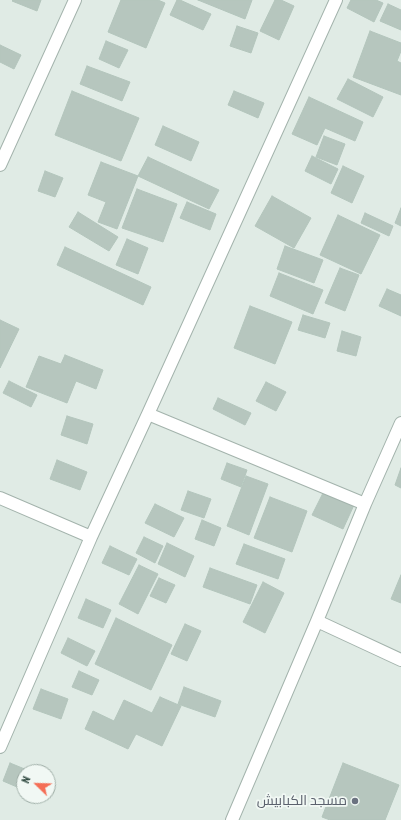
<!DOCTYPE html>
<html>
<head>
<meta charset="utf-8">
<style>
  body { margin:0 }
  #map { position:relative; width:401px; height:820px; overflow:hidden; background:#e0ebe5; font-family:"PT Sans Narrow",sans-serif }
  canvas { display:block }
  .north { position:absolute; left:16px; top:764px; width:40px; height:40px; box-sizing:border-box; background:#f1f8f4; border:1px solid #9eada6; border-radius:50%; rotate:293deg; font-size:11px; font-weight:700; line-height:16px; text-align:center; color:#213c32 }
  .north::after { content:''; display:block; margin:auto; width:14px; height:18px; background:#f46e56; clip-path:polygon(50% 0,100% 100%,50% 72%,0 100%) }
</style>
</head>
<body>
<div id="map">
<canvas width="401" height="820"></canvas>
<div class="north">N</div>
</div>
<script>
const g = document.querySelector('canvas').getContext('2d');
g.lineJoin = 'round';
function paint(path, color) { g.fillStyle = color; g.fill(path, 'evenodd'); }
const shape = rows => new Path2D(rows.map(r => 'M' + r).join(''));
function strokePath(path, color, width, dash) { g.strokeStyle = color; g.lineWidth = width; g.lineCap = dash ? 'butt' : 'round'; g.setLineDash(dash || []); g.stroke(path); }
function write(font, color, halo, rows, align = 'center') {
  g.font = font + ' "PT Sans Narrow",Cairo,sans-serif'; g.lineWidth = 3.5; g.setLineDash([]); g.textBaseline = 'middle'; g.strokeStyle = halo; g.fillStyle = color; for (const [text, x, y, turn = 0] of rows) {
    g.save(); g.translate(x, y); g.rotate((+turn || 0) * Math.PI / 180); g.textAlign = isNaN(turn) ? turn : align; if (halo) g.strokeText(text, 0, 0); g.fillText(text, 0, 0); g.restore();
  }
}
const building = shape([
  [13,0,41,0,37,11,12,1,13,0],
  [121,0,158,0,165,3,146,48,108,32,121,0],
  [177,0,180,0,211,14,203,30,170,15,177,0],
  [198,0,252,0,245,19,198,0],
  [275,0,281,0,294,6,279,40,260,31,275,0],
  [351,0,376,0,383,3,374,22,347,8,351,0],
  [388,4,401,10,401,30,380,21,388,4],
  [237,26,258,33,251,53,230,46,237,26],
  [370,31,401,43,401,51,397,61,401,63,401,95,353,77,370,31],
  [106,41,128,50,119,68,99,59,106,41],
  [0,45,21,55,14,69,0,62,0,45],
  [87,66,130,82,122,101,80,84,87,66],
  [348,79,383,97,373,117,337,99,348,79],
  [72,91,139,118,121,161,55,135,72,91],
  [234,91,264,103,258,118,228,105,234,91],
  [309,97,363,122,355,141,325,128,317,145,292,134,309,97],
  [163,126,199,142,191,161,155,145,163,126],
  [324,136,345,144,337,165,316,157,324,136],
  [312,156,338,169,331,184,305,171,312,156],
  [148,157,219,190,209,209,138,176,148,157],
  [101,162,138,176,117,229,98,222,106,202,88,195,101,162],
  [343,166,364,176,352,203,331,193,343,166],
  [45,171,63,178,55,197,38,191,45,171],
  [137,189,177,204,163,242,122,228,137,189],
  [272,196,311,218,294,248,255,226,272,196],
  [187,202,216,214,210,230,180,218,187,202],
  [401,208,401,226,395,223,401,208],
  [78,212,118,237,109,251,69,227,78,212],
  [365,213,393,226,389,236,361,223,365,213],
  [338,215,380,235,361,274,320,255,338,215],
  [127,239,148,248,138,274,116,265,127,239],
  [285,246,323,260,314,283,277,269,285,246],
  [65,247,151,287,143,305,57,265,65,247],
  [340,268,359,275,345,311,325,303,340,268],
  [279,273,323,290,313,314,270,296,279,273],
  [387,289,401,295,401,316,379,306,387,289],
  [250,306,292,322,275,364,234,348,250,306],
  [303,315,330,323,325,338,298,330,303,315],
  [0,320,19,329,0,368,0,320],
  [342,331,361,337,356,356,337,351,342,331],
  [65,355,103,370,96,389,76,381,67,403,26,387,39,356,61,364,65,355],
  [9,381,37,395,31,407,3,393,9,381],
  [266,382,286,392,276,411,256,401,266,382],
  [218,398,251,413,245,425,213,409,218,398],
  [67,416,93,424,87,444,61,435,67,416],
  [57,460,87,472,80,490,50,479,57,460],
  [227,463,247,470,241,487,221,479,227,463],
  [401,468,401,488,395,485,401,468],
  [246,476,268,484,249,535,227,526,246,476],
  [188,491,211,499,204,518,181,510,188,491],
  [324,491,354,505,343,529,312,515,324,491],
  [270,497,307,511,292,552,254,538,270,497],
  [155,504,184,518,174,537,145,523,155,504],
  [202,520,221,528,214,546,195,539,202,520],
  [144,537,163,546,155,563,136,553,144,537],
  [167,543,194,556,185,577,158,564,167,543],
  [244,544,285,559,278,579,236,564,244,544],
  [110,546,137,559,129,575,102,563,110,546],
  [139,565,158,574,138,614,119,604,139,565],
  [210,568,257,585,250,604,203,587,210,568],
  [401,575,401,603,391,599,401,575],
  [159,578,175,585,166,603,150,596,159,578],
  [263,582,284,593,265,633,243,622,263,582],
  [86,599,111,610,103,628,78,618,86,599],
  [116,618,172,645,151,690,95,664,116,618],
  [185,624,201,631,187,661,171,654,185,624],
  [68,638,95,651,87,666,61,653,68,638],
  [79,671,99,680,92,695,72,687,79,671],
  [184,687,221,701,215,717,178,704,184,687],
  [41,689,68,699,61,719,33,709,41,689],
  [160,697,181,706,162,746,136,734,128,749,85,729,93,711,114,721,124,700,152,713,160,697],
  [10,763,32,772,24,772,24,790,3,781,10,763],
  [343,763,399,785,385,820,330,820,322,817,343,763]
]);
paint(building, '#b6c6be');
strokePath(building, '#b3c5bc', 1);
const street = shape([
  [0,165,75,0],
  [148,414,365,504],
  [0,498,91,537],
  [317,621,401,660],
  [0,747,91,537,148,414,336,0],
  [232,820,317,621,365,504,401,423]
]);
strokePath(street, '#a3b3ac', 14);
strokePath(street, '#fff', 12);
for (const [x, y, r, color] of [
  [355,801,4,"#6b7280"]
]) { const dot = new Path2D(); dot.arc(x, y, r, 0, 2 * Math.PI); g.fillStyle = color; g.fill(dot); strokePath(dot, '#f1f8f4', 1.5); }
write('14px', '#5b616d', '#f1f8f4', [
  ["مسجد الكبابيش",347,801]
], 'right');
</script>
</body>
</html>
